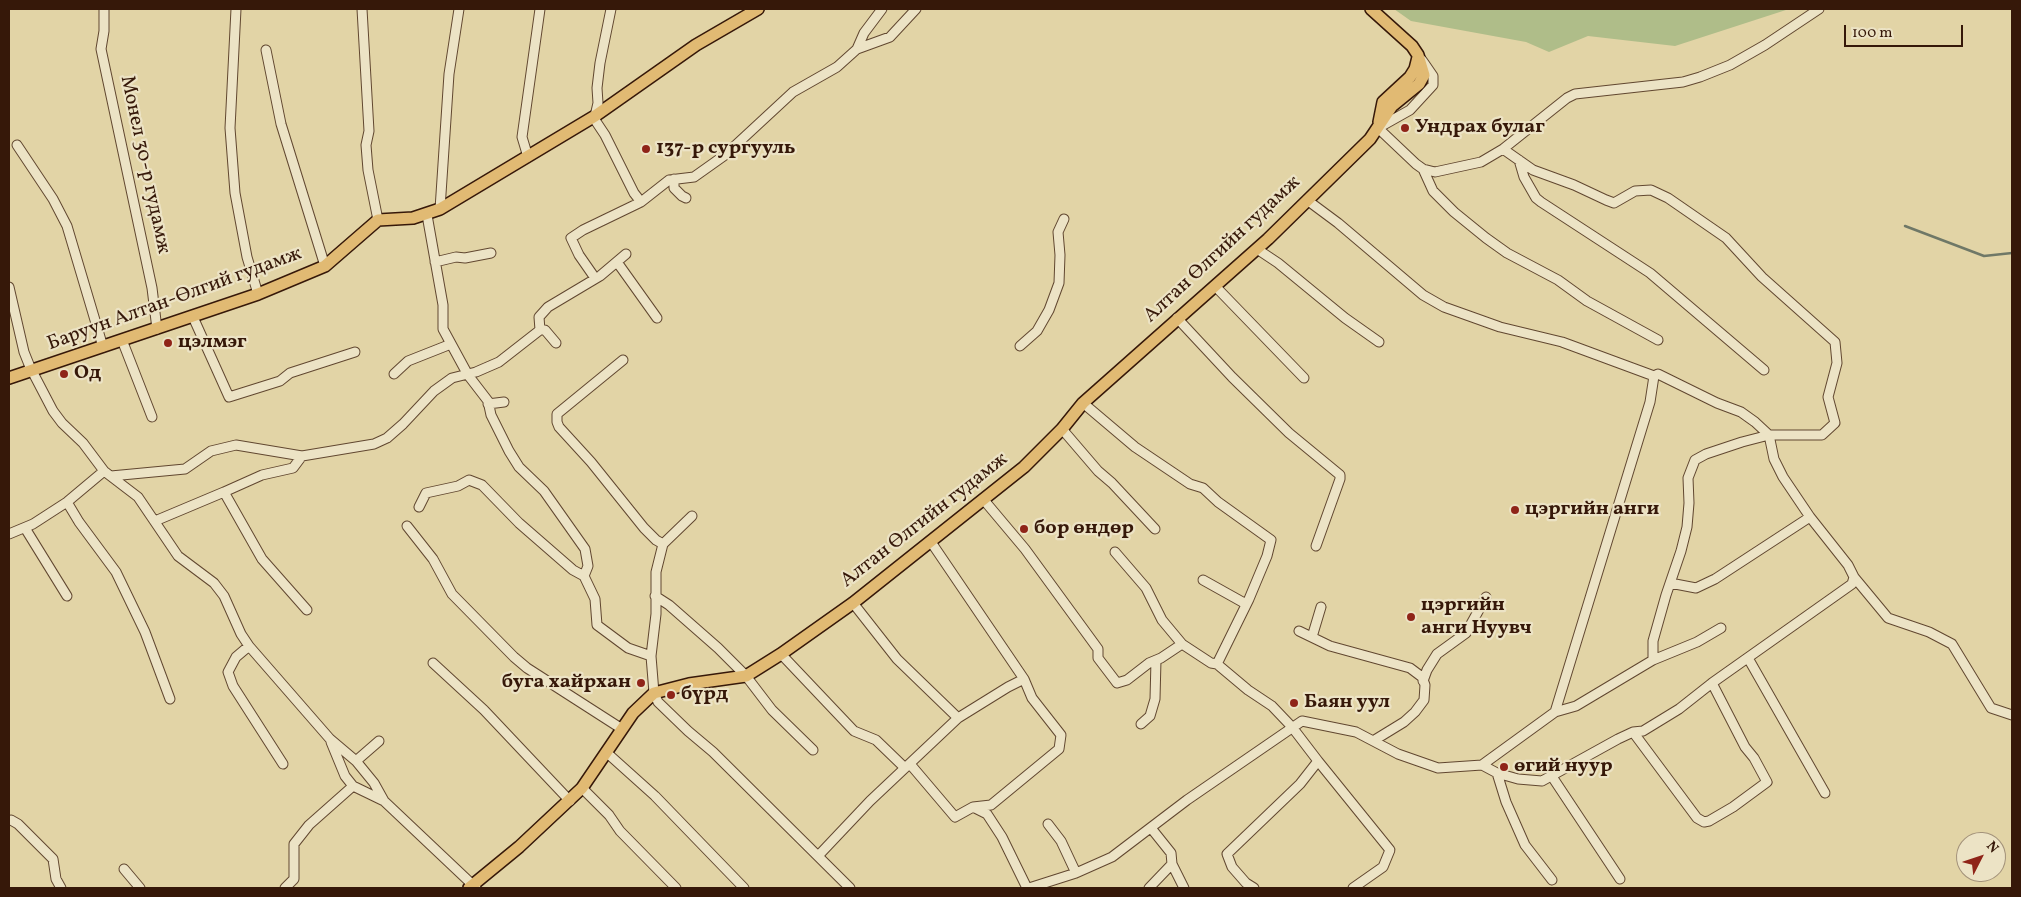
<!DOCTYPE html>
<html>
<head>
<meta charset="utf-8">
<style>
  body { margin:0 }
  #map { position:relative; width:2021px; height:897px; overflow:hidden; background:#e2d4a6; font-family:Vollkorn,serif }
  canvas { display:block }
  .frame { position:absolute; inset:0; border:10px solid #361809; pointer-events:none }
  .north { position:absolute; left:1956px; top:832px; width:50px; height:50px; box-sizing:border-box; background:#ece3c5; border:1px solid #a3927a; border-radius:50%; rotate:49deg; font-size:14px; font-weight:700; line-height:20px; text-align:center; color:#361809 }
  .north::after { content:''; display:block; margin:auto; width:18px; height:22px; background:#8f2418; clip-path:polygon(50% 0,100% 100%,50% 72%,0 100%) }
  .scale { position:absolute; left:1844px; top:25px; width:119px; height:22px; box-sizing:border-box; border:2px solid #361809; border-top:0; padding-left:6px; font-size:15px; line-height:18px; white-space:nowrap; color:#361809; -webkit-text-stroke:4px #ece3c5; paint-order:stroke }
</style>
</head>
<body>
<div id="map">
<canvas width="2021" height="897"></canvas>
<div class="frame"></div>
<div class="north">N</div>
<div class="scale">100 m</div>
</div>
<script>
const g = document.querySelector('canvas').getContext('2d');
g.lineJoin = 'round';
function paint(path, color) { g.fillStyle = color; g.fill(path, 'evenodd'); }
const shape = rows => new Path2D(rows.map(r => 'M' + r).join(''));
function strokePath(path, color, width, dash) { g.strokeStyle = color; g.lineWidth = width; g.lineCap = dash ? 'butt' : 'round'; g.setLineDash(dash || []); g.stroke(path); }
function write(font, color, halo, rows, align = 'center') {
  g.font = font + ' Vollkorn,serif'; g.lineWidth = 4.5; g.setLineDash([]); g.textBaseline = 'middle'; g.strokeStyle = halo; g.fillStyle = color; for (const [text, x, y, turn = 0] of rows) {
    g.save(); g.translate(x, y); g.rotate((+turn || 0) * Math.PI / 180); g.textAlign = isNaN(turn) ? turn : align; if (halo) g.strokeText(text, 0, 0); g.fillText(text, 0, 0); g.restore();
  }
}
paint(shape([
  [1394,9,1789,9,1675,46,1588,36,1549,52,1526,42,1411,21]
]), '#afbd89');
strokePath(shape([
  [1905,226,1984,256,2012,253]
]), '#6f7867', 2.5);
const minor = shape([
  [104,9,104,31,101,49,152,288,157,329],
  [236,9,230,128,235,193,247,257,258,294],
  [362,9,369,131,366,145,368,170,378,220],
  [857,49,890,37,916,9],
  [266,50,281,124,325,266],
  [1422,60,1433,76,1433,85,1410,110,1378,128,1416,164,1423,169,1435,172,1481,162,1503,149,1567,98,1575,94,1683,82,1700,77,1730,65,1765,45,1819,9],
  [595,116,598,103,597,88,600,63,611,9],
  [593,117,605,135,634,193,641,202,583,230,571,238,579,255,595,278],
  [17,145,53,199,67,226,103,347],
  [1503,149,1533,170,1574,185,1606,200,1614,203,1635,191,1651,190,1668,198,1726,238,1762,277,1835,342,1837,363,1828,397,1835,423,1822,435,1769,435,1742,442,1706,454,1695,460,1688,478,1689,503,1687,527,1681,551,1666,595,1653,641,1653,660,1576,706,1555,712],
  [528,157,522,137,540,9],
  [1519,160,1524,177,1536,198,1541,202,1650,273,1764,370],
  [1423,169,1433,191,1454,212,1486,238,1507,253,1558,280,1587,301,1658,340],
  [674,179,674,188,682,196,686,198],
  [641,202,669,180,694,177,725,155,793,92,837,67,857,49,864,33,882,9],
  [440,209,449,74,459,9],
  [427,215,443,305,443,329,468,375,488,401,491,415,509,451,519,467,544,491,585,549,588,566,584,576,595,599,597,625,628,648,651,656],
  [1257,249,1278,263,1345,318,1379,342],
  [435,262,456,257,465,258,491,253],
  [617,262,657,318],
  [1215,286,1304,378],
  [9,287,24,352,30,367,53,411,62,423,83,443,104,471,138,497,178,556,214,583,224,596,241,634,249,646,330,739,356,761,374,783,384,801,476,888],
  [193,317,229,397,280,381,290,373,355,352],
  [1177,318,1232,377,1289,433,1340,475,1340,479,1316,546],
  [540,330,545,330,556,343],
  [122,340,152,417],
  [1020,346,1037,331,1049,310,1059,283,1060,255,1058,232,1064,219],
  [623,360,557,414,557,422,559,427,591,462,644,528,656,540,663,544],
  [394,374,408,361,451,344],
  [1083,403,1135,447,1190,484,1203,488,1218,502,1271,540,1267,556,1249,599,1217,664,1211,663,1182,644,1162,620,1146,588,1115,552],
  [488,404,504,402],
  [1062,429,1098,471,1112,483,1155,529],
  [111,476,185,469,211,451,236,445,302,456,374,444,387,438,403,424,434,391,452,378,476,372,499,362,540,330,539,317,548,307,600,276,626,254],
  [224,492,262,475,293,468,302,456],
  [983,499,1025,549,1098,649,1098,658,1117,683,1127,680,1149,663,1161,658,1182,644],
  [67,502,79,522,116,572,145,632,170,699],
  [419,507,426,493,458,486,469,480,482,485,519,523,573,570,584,576],
  [692,516,663,544,656,572,656,614,651,656,654,693,658,702,688,731,713,752,850,888],
  [155,521,224,492,262,559,307,610],
  [407,526,433,559,452,594,514,657,527,668,622,729],
  [25,528,67,596],
  [9,534,33,524,67,502,104,471],
  [931,542,1024,679,1032,698,1061,735,1059,749,991,805,973,807],
  [1854,577,1888,618,1929,632,1952,644,1991,708,2012,715],
  [1203,580,1246,604],
  [1670,583,1696,588,1715,579,1810,517],
  [655,596,669,605,718,648,746,676,772,710,813,750],
  [853,603,897,659,958,718],
  [1299,631,1330,646,1410,668,1422,677,1425,685,1424,700,1415,712,1404,722,1373,741],
  [1312,637,1321,607],
  [249,646,236,657,228,672,233,686,283,764],
  [781,654,854,731,876,740,905,768],
  [1748,658,1825,793],
  [1653,660,1697,642,1721,628],
  [433,663,484,710,570,801],
  [1217,664,1248,690,1272,706,1292,727,1318,761,1300,784,1227,854,1232,867,1246,883,1254,888],
  [1423,681,1427,670,1437,654,1466,633,1486,597],
  [1141,724,1150,716,1155,699,1156,660],
  [1633,732,1697,818,1704,822,1709,821,1733,807,1767,782,1754,758,1745,747,1712,683],
  [331,742,345,776,353,786,384,801],
  [606,752,655,796,744,888],
  [356,761,379,741],
  [1318,761,1390,850,1383,867,1353,888],
  [910,764,955,817,973,807,987,814,1002,837,1027,888],
  [1482,765,1555,712,1650,402,1654,376],
  [1497,773,1506,802,1525,845,1552,880],
  [1551,775,1620,879],
  [582,788,609,815,620,831,676,888],
  [11,820,18,824,53,859,56,879,61,888],
  [1048,824,1061,841,1076,873],
  [1151,828,1171,853,1172,864,1184,888],
  [818,856,870,801,958,718,1008,687,1024,679],
  [124,869,140,888],
  [285,888,294,879,294,844,309,825,353,786],
  [1029,888,1076,873,1112,857,1187,800,1302,721,1356,732,1398,754,1438,768,1482,765,1497,773,1518,779,1542,781,1618,739,1633,732,1643,731,1679,709,1712,683,1852,584,1854,577,1848,565,1810,517,1783,477,1774,459,1769,435,1755,422,1741,412,1717,403,1658,374,1654,376,1562,342,1500,327,1444,307,1423,295,1338,223,1307,200],
  [1149,888,1172,864]
]);
const major = shape([
  [1379,122,1383,102,1410,77,1415,69,1418,57],
  [9,378,258,294,325,266,378,220,413,218,440,209,595,116,696,45,758,9],
  [469,888,519,847,582,788,633,713,654,693,689,684,746,676,781,654,853,603,1024,467,1062,429,1083,403,1268,239,1370,139,1392,106,1419,84,1424,75,1418,55,1412,46,1371,9]
]);
strokePath(minor, '#614730', 11);
strokePath(major, '#361809', 14);
strokePath(minor, '#ece3c5', 9);
strokePath(major, '#e1ba73', 11);
for (const [x, y, r, color] of [
  [1405,128,5,"#8f2418"],
  [646,149,5,"#8f2418"],
  [168,343,5,"#8f2418"],
  [64,374,5,"#8f2418"],
  [1515,510,5,"#8f2418"],
  [1024,529,5,"#8f2418"],
  [1411,617,5,"#8f2418"],
  [641,683,5,"#8f2418"],
  [671,695,5,"#8f2418"],
  [1294,703,5,"#8f2418"],
  [1504,767,5,"#8f2418"]
]) { const dot = new Path2D(); dot.arc(x, y, r, 0, 2 * Math.PI); g.fillStyle = color; g.fill(dot); strokePath(dot, '#ece3c5', 2); }
write('bold 20px', '#361809', '#ece3c5', [
  ["Ундрах булаг",1415,128],
  ["137-р сургууль",656,149],
  ["цэлмэг",178,343],
  ["Од",74,374],
  ["цэргийн анги",1525,510],
  ["бор өндөр",1034,529],
  ["цэргийн",1421,606],
  ["анги Нуувч",1421,629],
  ["буга хайрхан",631,683,"right"],
  ["бүрд",681,695],
  ["Баян уул",1304,703],
  ["өгий нуур",1514,767]
], 'left');
write('20px', '#361809', '#ece3c5', [
  ["Монел 30-р гудамж",144,165,78],
  ["Алтан Өлгийн гудамж",1223,250,-43],
  ["Баруун Алтан-Өлгий гудамж",175,300,-20],
  ["Алтан Өлгийн гудамж",925,521,-38]
]);
</script>
</body>
</html>
